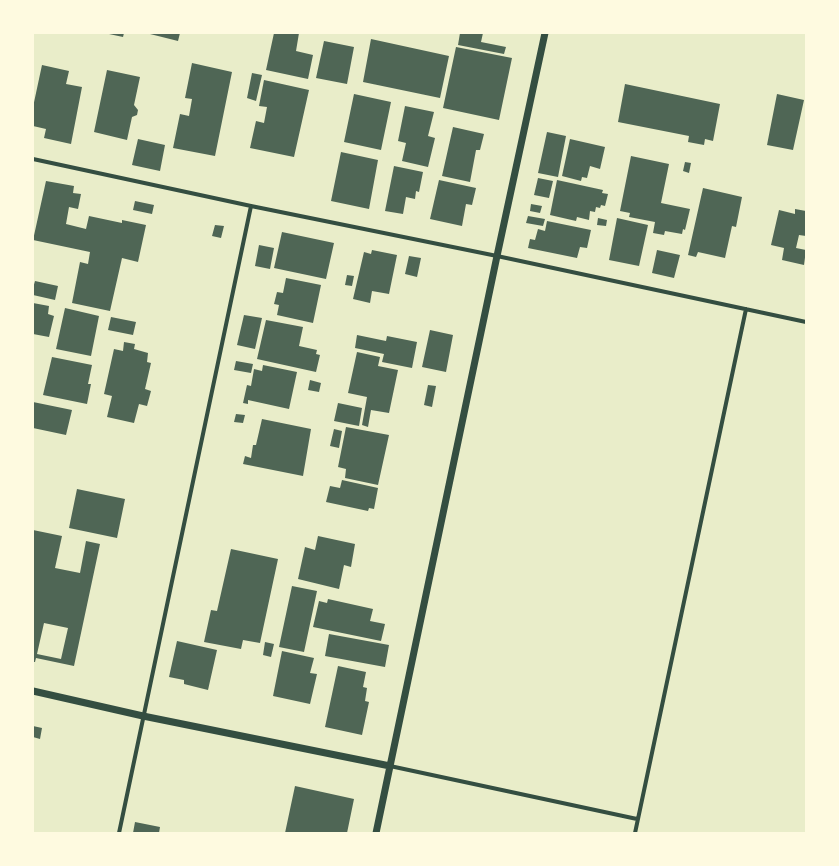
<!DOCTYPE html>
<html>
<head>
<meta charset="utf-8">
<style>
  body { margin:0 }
  #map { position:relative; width:839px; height:866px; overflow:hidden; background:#e9edc9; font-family:"Noto Sans",sans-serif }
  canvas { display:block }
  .frame { position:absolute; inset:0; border:34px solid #fefae0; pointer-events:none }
</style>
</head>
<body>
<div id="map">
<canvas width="839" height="866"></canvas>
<div class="frame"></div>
</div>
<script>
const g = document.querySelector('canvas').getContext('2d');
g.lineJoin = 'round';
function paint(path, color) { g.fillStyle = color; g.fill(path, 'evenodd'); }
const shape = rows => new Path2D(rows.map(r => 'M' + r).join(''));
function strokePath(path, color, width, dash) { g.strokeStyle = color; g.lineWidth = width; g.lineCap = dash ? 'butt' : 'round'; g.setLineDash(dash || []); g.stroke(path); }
paint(shape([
  [109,33,124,33,123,37,109,34],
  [146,33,180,33,178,41],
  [274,33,299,33,296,51,313,55,308,79,266,70],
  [460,33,483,33,481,42,506,47,504,54,458,45],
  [371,39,449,56,440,98,363,82],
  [324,41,354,47,347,84,316,78],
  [456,47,512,58,499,120,443,108],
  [192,63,232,72,215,156,173,148,180,114,189,116,192,99,185,98],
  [42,65,69,71,66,84,82,87,71,144,44,138,46,129,33,126,33,107],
  [107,70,140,77,134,105,138,110,137,115,132,117,127,140,94,132],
  [252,73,262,75,256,101,247,98],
  [264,80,309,90,294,157,250,148,256,121,264,123,267,107,259,106],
  [625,84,720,104,713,141,705,139,704,145,688,142,689,136,618,122],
  [354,94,391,102,381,150,344,142],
  [777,94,804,100,793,150,767,145],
  [405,106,434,112,428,136,435,138,428,167,402,161,406,143,398,141],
  [453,127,484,134,480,150,476,150,470,182,442,176],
  [547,132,566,136,558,177,538,173],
  [138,139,165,145,160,171,132,165],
  [570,139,605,147,600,169,590,166,587,178,582,177,581,181,562,176],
  [341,152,378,160,369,209,331,201],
  [631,156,669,164,661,203,690,209,685,230,683,229,682,234,665,231,664,235,653,233,655,222,629,217,630,213,620,211],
  [685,162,691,163,689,173,683,171],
  [394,166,423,172,419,192,416,191,415,199,406,197,403,214,385,211],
  [538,178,553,181,549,198,534,195],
  [439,180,476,188,472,205,466,204,462,226,430,219],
  [557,180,603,190,602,193,608,194,605,206,601,205,600,208,596,207,595,212,590,211,589,220,577,217,576,221,550,215],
  [46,181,74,186,73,193,81,194,78,209,69,207,66,224,86,229,89,216,122,223,122,220,146,225,138,262,122,258,110,311,72,303,80,262,88,264,90,252,33,240],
  [703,188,742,197,736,227,732,226,725,258,698,252,696,257,688,255],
  [135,201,154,205,152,214,133,210],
  [531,204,542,206,540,213,530,211],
  [795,209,806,211,806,236,799,235,796,248,806,250,804,265,782,260,784,248,771,245,779,210,795,214],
  [528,216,545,219,543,226,526,223],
  [598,218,607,220,606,226,597,225],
  [617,218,648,225,639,266,609,260],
  [547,221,591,230,587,248,580,247,577,258,528,248,530,239,535,240,538,229,545,231],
  [215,225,224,226,221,238,212,236],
  [282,232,334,243,326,279,274,268],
  [259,245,274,248,270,269,255,266],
  [372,250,397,255,389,294,372,291,370,303,353,299,364,252,371,254],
  [657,250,680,255,674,278,652,273],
  [409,256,421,258,417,277,405,274],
  [347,275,354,276,352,286,345,285],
  [286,278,321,285,313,323,277,315,279,305,274,304,277,292,283,293],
  [35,281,58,286,55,300,33,295,33,288],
  [33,303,49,306,48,314,54,316,49,337,33,334],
  [65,308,99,316,91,356,56,349],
  [244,315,262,318,255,349,237,345],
  [111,317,136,322,133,335,108,330],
  [266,320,303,327,299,346,317,350,316,354,320,355,316,372,257,359],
  [430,330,453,335,446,372,422,367],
  [357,335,386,341,387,336,417,342,412,368,382,362,384,354,355,348],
  [124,342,135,344,134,349,148,353,147,362,151,363,145,389,151,391,147,406,139,404,134,423,107,417,112,396,104,394,114,349,123,351],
  [357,352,380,357,378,366,398,370,389,413,371,410,368,427,362,425,367,397,348,393],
  [52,357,92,365,88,384,91,384,87,404,43,395],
  [236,361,253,364,251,373,234,370],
  [263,365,297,372,289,409,248,400,248,404,243,403,247,385,251,386,254,369,262,371],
  [310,380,321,383,319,392,308,390],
  [428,385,436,386,432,407,424,405],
  [33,402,72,410,66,435,33,428],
  [338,403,362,408,359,426,334,421],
  [236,414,245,415,243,423,234,422],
  [262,419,311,429,303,476,243,464,245,456,251,458,253,445,256,445],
  [346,427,389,435,378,485,345,478,346,469,338,467],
  [334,429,342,431,339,448,330,446],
  [342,480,378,488,374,509,369,508,368,511,326,502,330,486,340,488],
  [77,489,125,499,117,538,69,528],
  [33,530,62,536,55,568,80,573,86,541,100,544,74,666,36,658,35,662,33,662],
  [44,623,68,628,61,659,37,654],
  [318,536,355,544,351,567,344,565,339,589,298,579,305,547,315,550],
  [231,549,278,559,260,643,243,640,241,649,204,642,211,610,217,611],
  [292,586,317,591,304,652,279,647],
  [328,599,373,609,370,621,385,624,381,641,313,627,319,601,327,603],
  [329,634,389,645,385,667,325,656],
  [177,641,217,650,208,690,184,684,184,680,169,677],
  [265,642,274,644,271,657,263,655],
  [282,651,314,658,310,673,317,674,310,704,273,696],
  [338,666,366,672,363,687,367,688,365,701,369,702,362,735,325,727],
  [33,726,42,728,40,739,33,737],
  [295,786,354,799,347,833,285,833],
  [135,822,160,827,159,833,133,833]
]), '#4f6655');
strokePath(shape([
  [33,159,251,206,497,256,806,322],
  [390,766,637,819],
  [119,833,251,206],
  [635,833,746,309]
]), '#344e41', 4);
strokePath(shape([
  [33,691,143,716,390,766],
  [376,833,497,256,545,33]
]), '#344e41', 7);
</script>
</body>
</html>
